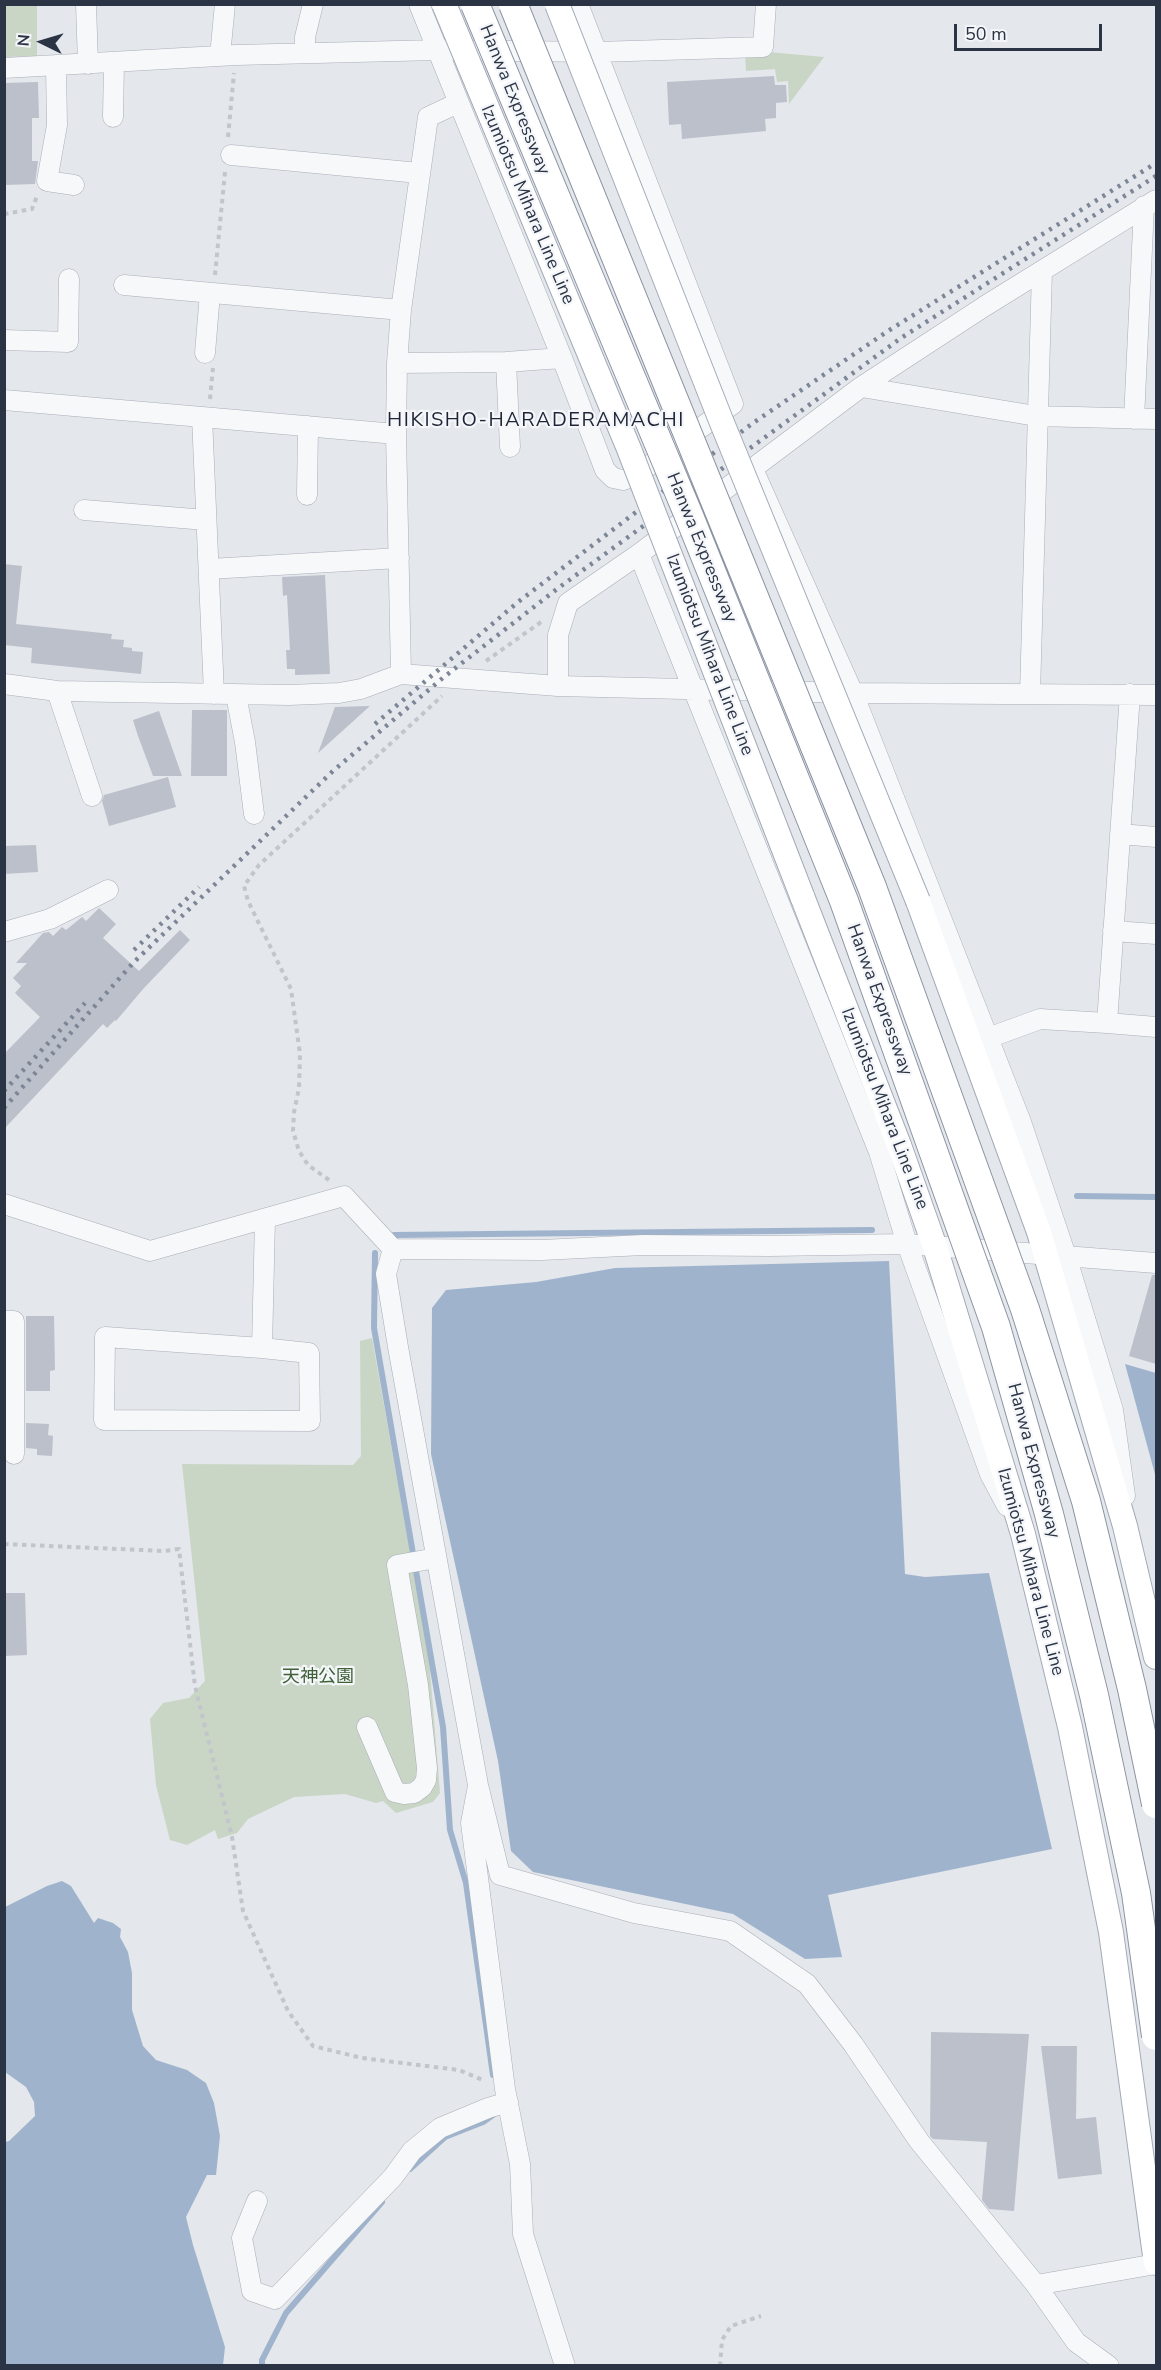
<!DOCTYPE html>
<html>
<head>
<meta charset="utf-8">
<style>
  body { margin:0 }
  #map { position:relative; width:1161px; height:2370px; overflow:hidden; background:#e4e7ec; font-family:"Nunito Sans",sans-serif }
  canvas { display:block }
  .frame { position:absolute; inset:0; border:6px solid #2b3445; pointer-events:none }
  .north { position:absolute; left:12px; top:12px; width:60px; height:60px; -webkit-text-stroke:4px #f4f6f9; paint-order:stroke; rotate:275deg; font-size:16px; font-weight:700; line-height:24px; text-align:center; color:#2b3445 }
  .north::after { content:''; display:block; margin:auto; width:21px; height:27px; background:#2b3445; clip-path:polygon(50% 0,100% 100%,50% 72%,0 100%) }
  .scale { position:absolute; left:954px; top:24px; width:148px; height:27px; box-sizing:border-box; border:3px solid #2b3445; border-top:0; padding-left:8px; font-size:18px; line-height:21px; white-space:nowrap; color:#2b3445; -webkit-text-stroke:4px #f4f6f9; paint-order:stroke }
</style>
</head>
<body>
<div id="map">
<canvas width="1161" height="2370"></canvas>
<div class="frame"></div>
<div class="north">N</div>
<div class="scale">50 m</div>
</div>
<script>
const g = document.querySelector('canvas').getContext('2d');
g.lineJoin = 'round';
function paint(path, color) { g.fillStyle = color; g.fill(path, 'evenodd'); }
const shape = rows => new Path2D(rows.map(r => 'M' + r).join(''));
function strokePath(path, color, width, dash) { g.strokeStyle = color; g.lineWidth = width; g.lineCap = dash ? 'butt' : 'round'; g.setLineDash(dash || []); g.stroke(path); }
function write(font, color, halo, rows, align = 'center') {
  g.font = font + ' "Nunito Sans","Noto Sans JP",sans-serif'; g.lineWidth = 4.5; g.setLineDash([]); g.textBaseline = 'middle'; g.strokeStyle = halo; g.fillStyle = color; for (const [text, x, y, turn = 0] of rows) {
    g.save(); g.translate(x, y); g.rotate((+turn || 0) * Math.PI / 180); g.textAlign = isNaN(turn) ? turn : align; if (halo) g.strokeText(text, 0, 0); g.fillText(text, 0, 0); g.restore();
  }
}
paint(shape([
  [4,5,37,5,37,56,5,57],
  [768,52,824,57,789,104,788,81,777,82,775,69,746,71,745,53],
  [372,1338,429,1658,440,1793,433,1802,396,1813,383,1801,376,1803,345,1794,294,1797,248,1819,237,1833,218,1839,215,1830,187,1845,170,1840,156,1785,150,1719,163,1703,189,1698,205,1681,182,1464,353,1465,361,1456,360,1341]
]), '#c9d6c5');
paint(shape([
  [889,1261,905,1574,925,1577,989,1573,1052,1849,828,1895,842,1957,805,1959,733,1914,533,1872,511,1851,498,1761,431,1454,432,1308,446,1290,536,1282,615,1268],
  [1125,1364,1156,1373,1156,1478],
  [62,1881,71,1886,94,1923,98,1918,113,1923,121,1929,120,1937,128,1952,132,1973,132,2010,143,2046,156,2060,187,2070,206,2083,214,2103,220,2136,216,2175,207,2175,186,2217,193,2245,225,2347,223,2365,5,2365,5,2142,9,2141,35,2116,34,2102,26,2087,5,2072,5,1907,47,1886]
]), '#9fb4cc');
strokePath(shape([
  [1077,1196,1156,1197],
  [394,1235,872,1230],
  [375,1253,374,1328,443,1727,450,1830,466,1883,493,2075],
  [410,2169,445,2137,483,2122,493,2115],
  [262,2366,262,2360,286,2313,382,2202]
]), '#9fb4cc', 6);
paint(shape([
  [774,76,775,85,786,85,787,102,776,103,776,118,765,119,766,131,682,139,681,124,669,125,667,82],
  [38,82,39,118,32,118,32,161,38,161,35,184,4,185,4,83],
  [4,564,22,566,16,624,112,634,111,639,124,640,123,647,132,648,132,651,143,652,141,674,31,663,32,648,4,645],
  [325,575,330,674,295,675,295,669,287,669,286,650,290,650,287,595,283,596,282,577],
  [370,706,318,753,335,707],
  [192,710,227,710,227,776,191,776],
  [159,711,182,776,153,776,138,736,133,720],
  [168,777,176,807,109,826,102,801,104,795],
  [36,845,38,872,4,874,4,846],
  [99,908,116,924,103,938,139,971,180,930,190,940,144,988,116,1021,115,1020,107,1028,103,1024,4,1129,4,1054,40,1017,15,993,21,986,13,978,27,963,16,963,43,933,49,932,53,936,62,927,66,930,82,917,86,921],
  [1152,1275,1156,1275,1156,1364,1129,1356],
  [26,1316,54,1316,55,1370,50,1371,50,1391,26,1391],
  [26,1423,49,1424,48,1435,53,1436,52,1456,37,1455,37,1449,26,1448],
  [4,1593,25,1593,27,1655,4,1656],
  [931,2032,1029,2034,1014,2211,989,2209,982,2200,987,2142,933,2139,930,2136],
  [1041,2046,1077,2046,1076,2119,1096,2117,1102,2174,1058,2179]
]), '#bbc0ca');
const minor = shape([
  [86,4,88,64],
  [419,4,562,358,605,470,613,478,623,480,635,476,733,404,578,4],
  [305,53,305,37,313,4],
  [220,56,225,4],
  [56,66,57,125,47,181,74,185],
  [4,68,236,55,437,50,596,52,763,47,766,4],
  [113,117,114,63],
  [231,155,419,173],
  [124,285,401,310],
  [4,340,68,342,69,279],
  [205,353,210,293],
  [506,362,510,447],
  [397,363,506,362,562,358],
  [861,387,1036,416,1156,419],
  [4,400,202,417],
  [1134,419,1144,206],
  [753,469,853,693,1021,1122,1066,1256,1113,1410,1125,1496],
  [307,495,308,426],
  [84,510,206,520],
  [639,554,879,1152,907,1244,990,1474,1007,1506],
  [209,569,399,558],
  [401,674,396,434,397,363,401,310,428,117,458,103],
  [4,684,57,691,289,695,339,693,361,689,401,674,558,686,853,693,1156,695],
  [558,686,558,635,568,603,639,554,861,387,985,306,1156,200],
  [57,691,92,796],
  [214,694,202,417,396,434],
  [1030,694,1042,271],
  [236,695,245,742,254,814],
  [1120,834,1156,837],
  [1113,931,1156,934],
  [4,932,50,919,108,890],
  [1107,1023,1156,1027],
  [988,1038,1040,1019,1107,1023,1130,694],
  [4,1204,150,1251,344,1196,393,1249,542,1250,643,1245,769,1246,907,1244,1156,1263],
  [393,1249,386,1274,398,1347,478,1785,500,1875,634,1913,730,1931,807,1984,853,2044,919,2141,1036,2285,1156,2264],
  [4,1321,14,1321,14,1454],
  [262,1348,105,1337,104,1420,310,1421,309,1353,262,1348,265,1219],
  [367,1727,395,1792,404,1794,414,1793,422,1787,426,1780,427,1768,418,1685,397,1565,436,1558],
  [477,1791,471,1823,505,2089,520,2164,523,2234,565,2366],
  [257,2201,242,2238,252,2291,275,2299,393,2177,412,2151,440,2128,488,2108,508,2102],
  [1036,2285,1076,2342,1109,2366]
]);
const major = shape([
  [802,896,899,1145,935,1247,1023,1534,1070,1727,1111,1932,1156,2263],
  [918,901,1039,1232,1125,1526,1156,1657]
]);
strokePath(minor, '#a9aeb7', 21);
strokePath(major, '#a3abb8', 26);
strokePath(shape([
  [228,137,234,73],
  [4,214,32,209,37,196],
  [215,275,225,172],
  [210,399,213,368],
  [486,661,541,622],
  [329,1180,308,1165,299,1151,293,1131,294,1112,299,1088,300,1054,291,989,248,901,244,886,259,865,442,696],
  [4,1544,164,1551,179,1549,195,1686,232,1837,243,1911,288,2011,313,2046,362,2058,459,2070,485,2081],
  [720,2366,722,2340,731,2326,761,2316]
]), '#c2c5cb', 4, [4.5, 4.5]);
strokePath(minor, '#f7f8fa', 20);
strokePath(major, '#fff', 24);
strokePath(shape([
  [375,724,518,602,753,423,888,331,1156,163],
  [134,950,199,887],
  [4,1091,85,1003],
  [4,1108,134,962,333,771,444,677,557,589,901,338,1156,176]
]), '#7d8696', 4.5, [3, 6]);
const majorBridge = shape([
  [444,4,629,449,802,896],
  [557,4,720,418,918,901]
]);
const highwayBridge = shape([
  [475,4,689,516,844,901,996,1327,1049,1514,1094,1695,1136,1893,1156,2036],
  [513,4,872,887,1025,1309,1086,1501,1132,1689,1156,1804]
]);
strokePath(majorBridge, '#a3abb8', 26, []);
strokePath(highwayBridge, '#8b94a3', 30, []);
strokePath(majorBridge, '#fff', 24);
strokePath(highwayBridge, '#fff', 28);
write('18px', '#2b3445', '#f4f6f9', [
  ["Hanwa Expressway",514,100,68],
  ["Izumiotsu Mihara Line Line",527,205,67],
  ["Hanwa Expressway",701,548,68],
  ["Izumiotsu Mihara Line Line",709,655,69],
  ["Hanwa Expressway",879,1000,70],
  ["Izumiotsu Mihara Line Line",884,1109,69],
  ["Hanwa Expressway",1033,1461,75],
  ["Izumiotsu Mihara Line Line",1030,1572,75]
]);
write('18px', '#3f6138', '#f4f6f9', [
  ["天神公園",318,1678]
]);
g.letterSpacing = '1.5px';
write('20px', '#1d2536', '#f4f6f9', [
  ["HIKISHO-HARADERAMACHI",536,421]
]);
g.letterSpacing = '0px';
</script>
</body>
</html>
